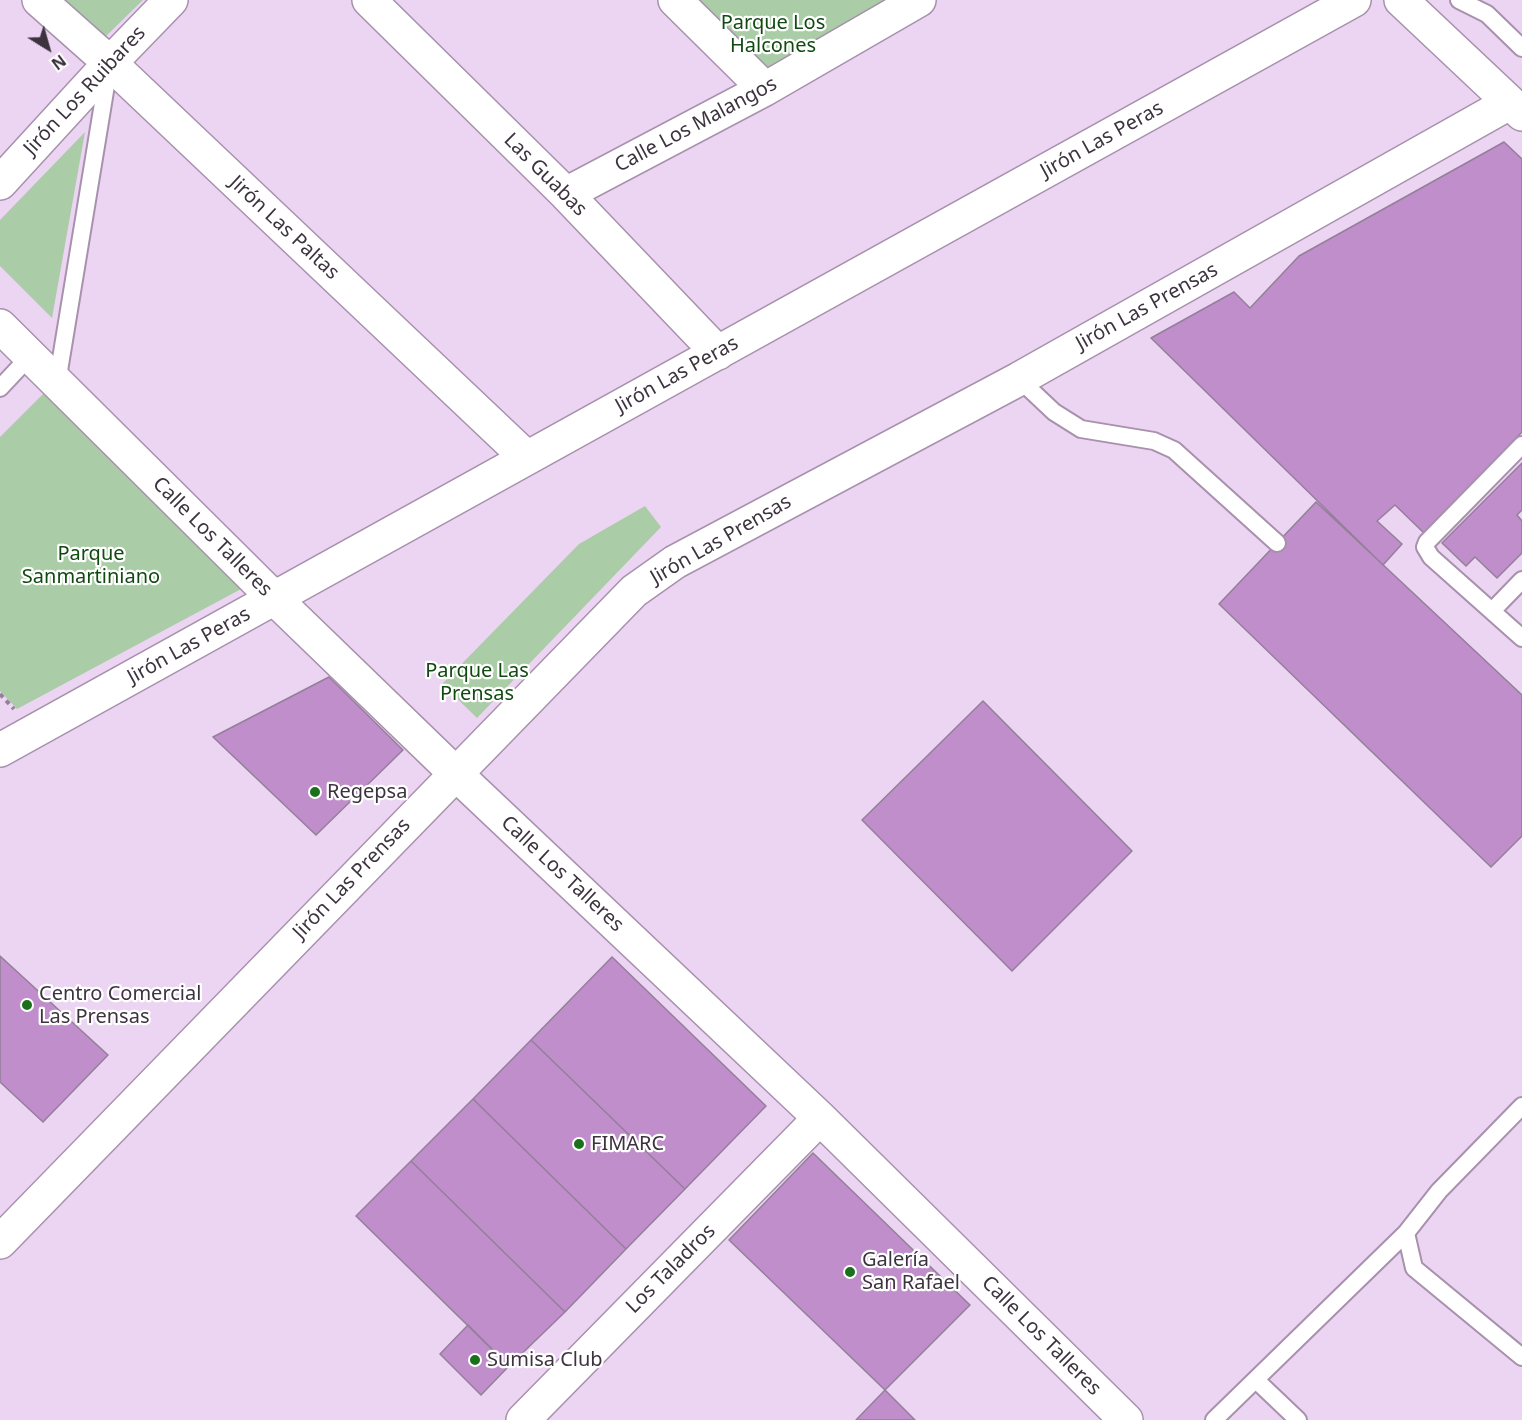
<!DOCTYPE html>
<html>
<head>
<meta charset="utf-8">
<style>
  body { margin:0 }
  #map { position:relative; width:1522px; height:1420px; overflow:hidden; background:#ecd5f2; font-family:"Noto Sans",sans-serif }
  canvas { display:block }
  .north { position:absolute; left:18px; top:18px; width:60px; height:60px; -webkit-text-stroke:4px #fff; paint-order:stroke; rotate:143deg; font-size:16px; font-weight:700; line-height:24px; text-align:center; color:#3c333e }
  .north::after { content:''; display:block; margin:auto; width:21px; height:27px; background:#3c333e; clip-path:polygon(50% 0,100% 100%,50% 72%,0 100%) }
</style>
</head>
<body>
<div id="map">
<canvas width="1522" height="1420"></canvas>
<div class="north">N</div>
</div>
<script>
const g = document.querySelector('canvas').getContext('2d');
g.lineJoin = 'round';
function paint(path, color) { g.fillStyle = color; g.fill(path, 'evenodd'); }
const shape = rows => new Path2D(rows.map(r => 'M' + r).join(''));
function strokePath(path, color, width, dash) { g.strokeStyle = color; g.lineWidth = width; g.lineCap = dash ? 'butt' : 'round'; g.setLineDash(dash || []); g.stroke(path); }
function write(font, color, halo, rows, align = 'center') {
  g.font = font + ' "Noto Sans",sans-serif'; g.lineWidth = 4.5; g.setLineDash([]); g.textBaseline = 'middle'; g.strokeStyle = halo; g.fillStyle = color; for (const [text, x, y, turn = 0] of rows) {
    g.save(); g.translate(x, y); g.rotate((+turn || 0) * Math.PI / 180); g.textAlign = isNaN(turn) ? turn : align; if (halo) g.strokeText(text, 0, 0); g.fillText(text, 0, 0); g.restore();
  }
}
paint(shape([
  [59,0,143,0,101,41],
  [687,0,903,0,767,80],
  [85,132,52,318,0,266,0,220],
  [46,391,243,588,17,709,0,691,0,437],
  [645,506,661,527,477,718,442,684,579,544]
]), '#aacca7');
const building = shape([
  [1504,142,1522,159,1522,432,1425,534,1395,505,1377,521,1402,544,1383,565,1151,338,1234,292,1250,308,1299,256,1504,142],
  [1522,463,1522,510,1517,515,1522,521,1522,553,1497,578,1475,557,1466,566,1442,543,1522,463],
  [1316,502,1522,695,1522,836,1491,867,1219,604,1316,502],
  [329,677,403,750,316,835,213,737,329,677],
  [983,701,1132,851,1012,971,862,820,983,701],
  [0,956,108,1055,43,1122,0,1082,0,956],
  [612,957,766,1106,685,1189,531,1040,612,957],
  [531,1040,685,1189,626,1249,473,1099,531,1040],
  [473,1099,626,1249,565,1312,411,1161,473,1099],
  [813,1153,970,1305,885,1390,729,1240,813,1153],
  [411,1161,565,1312,509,1366,356,1216,411,1161],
  [468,1325,509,1366,481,1395,440,1354,468,1325],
  [885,1390,915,1420,856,1420,885,1390]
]);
paint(building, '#bf8ecb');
strokePath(building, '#947f9a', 1.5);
const service = shape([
  [1459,0,1487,14,1522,48],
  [1019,379,1054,412,1081,429,1154,441,1174,450,1277,543],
  [57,383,108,73],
  [0,388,30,356],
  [1522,445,1427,542,1425,547,1431,557,1522,638],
  [1492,611,1522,580],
  [1522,1106,1439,1191,1406,1233,1414,1268,1522,1357],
  [1256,1380,1298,1420],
  [1214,1420,1406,1233]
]);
const minor = shape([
  [39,0,110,63,527,458],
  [369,0,566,194,718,353],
  [675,0,765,89],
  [0,183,110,63,171,0],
  [566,194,765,89,919,0],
  [0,326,274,598,455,773,820,1118,1126,1420],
  [0,750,1354,0],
  [0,1242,634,591,675,562,1019,379,1509,103],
  [523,1420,820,1118]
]);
const secondary = shape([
  [1401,0,1522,114]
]);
strokePath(service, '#a791ac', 20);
strokePath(minor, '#a791ac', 36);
strokePath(secondary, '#a791ac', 36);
strokePath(shape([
  [0,694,14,709]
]), '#938397', 4, [4.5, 4.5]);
strokePath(service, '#fff', 16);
strokePath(minor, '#fff', 33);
strokePath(secondary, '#fff', 33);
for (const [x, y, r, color] of [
  [315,792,6,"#1a701b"],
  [27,1005,6,"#1a701b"],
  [579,1144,6,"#1a701b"],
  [850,1272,6,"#1a701b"],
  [475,1360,6,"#1a701b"]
]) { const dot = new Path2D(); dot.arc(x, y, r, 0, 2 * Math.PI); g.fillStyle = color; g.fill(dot); strokePath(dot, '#fff', 2); }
write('20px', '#114a11', '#fff', [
  ["Parque Los",773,23],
  ["Halcones",773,46],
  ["Parque",91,554],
  ["Sanmartiniano",91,577],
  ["Parque Las",477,671],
  ["Prensas",477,694]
]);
write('20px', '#3c333e', '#fff', [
  ["Jirón Los Ruibares",85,91,-47],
  ["Calle Los Malangos",696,125,-28],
  ["Jirón Las Peras",1102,140,-29],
  ["Las Guabas",545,175,45],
  ["Jirón Las Paltas",284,228,43],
  ["Jirón Las Prensas",1147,307,-29],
  ["Jirón Las Peras",677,375,-29],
  ["Calle Los Talleres",212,537,45],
  ["Jirón Las Prensas",721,540,-30],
  ["Jirón Las Peras",189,646,-29],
  ["Calle Los Talleres",562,874,43],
  ["Jirón Las Prensas",352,879,-46],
  ["Los Taladros",671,1269,-45],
  ["Calle Los Talleres",1041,1336,45]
]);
write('20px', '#3c333e', '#fff', [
  ["Regepsa",327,792],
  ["Centro Comercial",39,994],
  ["Las Prensas",39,1017],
  ["FIMARC",591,1144],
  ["Galería",862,1260],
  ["San Rafael",862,1283],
  ["Sumisa Club",487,1360]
], 'left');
</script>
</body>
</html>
